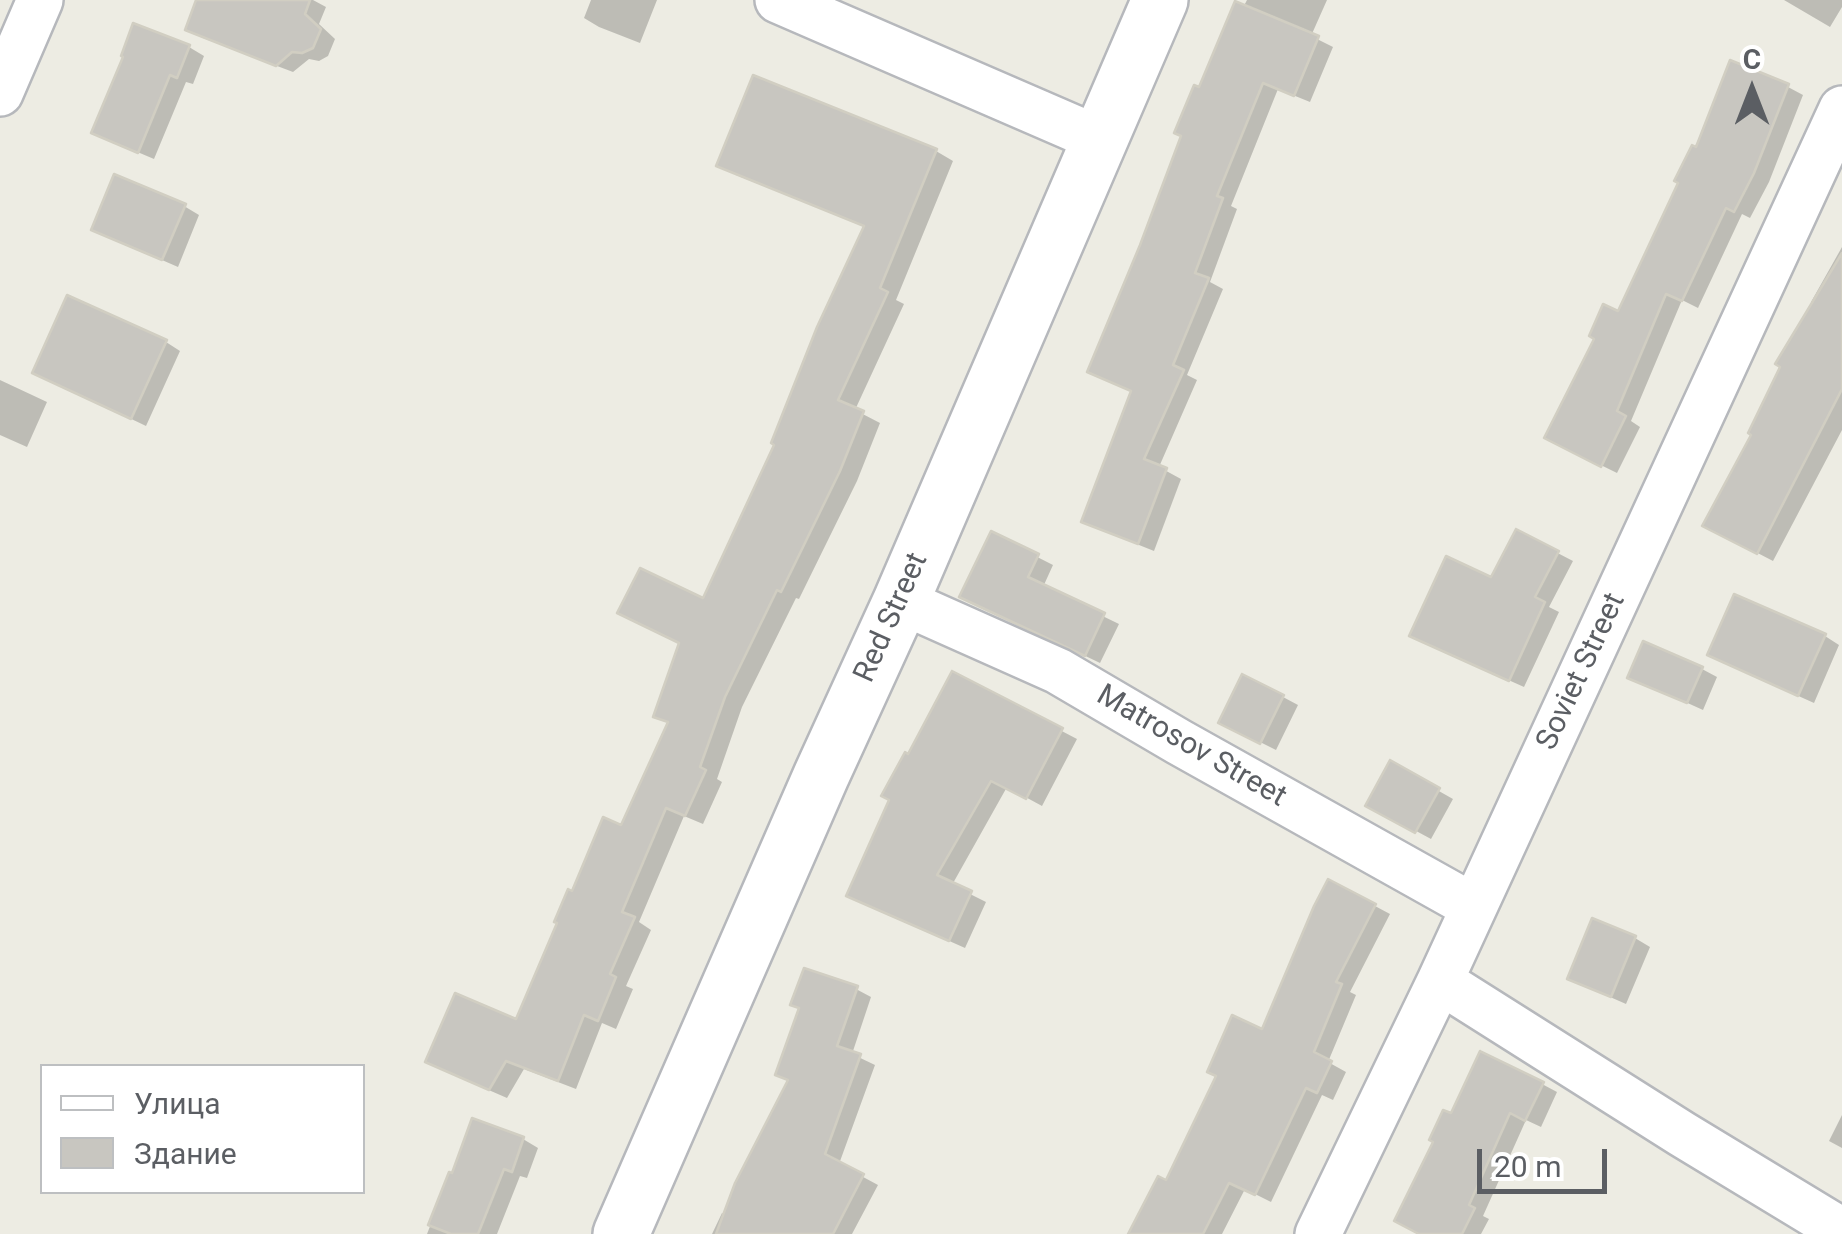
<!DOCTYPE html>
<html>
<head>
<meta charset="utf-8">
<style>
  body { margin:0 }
  #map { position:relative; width:1842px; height:1234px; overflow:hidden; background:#edece3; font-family:Roboto,sans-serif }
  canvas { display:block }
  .legend { position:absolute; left:40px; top:1064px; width:325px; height:130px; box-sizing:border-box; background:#fff; border:2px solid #bdbfc1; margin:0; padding:12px 18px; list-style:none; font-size:30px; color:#5b5e63 }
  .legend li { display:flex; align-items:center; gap:20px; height:50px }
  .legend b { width:50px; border:2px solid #bdbfc1 }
  .north { position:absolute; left:1702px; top:40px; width:100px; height:100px; -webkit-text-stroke:8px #fff; paint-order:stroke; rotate:0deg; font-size:28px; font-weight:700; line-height:40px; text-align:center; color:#5b5e63 }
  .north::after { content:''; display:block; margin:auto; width:35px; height:45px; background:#5b5e63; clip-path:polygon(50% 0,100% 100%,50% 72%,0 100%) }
  .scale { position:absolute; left:1477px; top:1149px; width:130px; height:45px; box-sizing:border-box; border:5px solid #5b5e63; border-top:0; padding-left:12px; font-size:30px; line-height:35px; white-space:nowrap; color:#5b5e63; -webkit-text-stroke:8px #fff; paint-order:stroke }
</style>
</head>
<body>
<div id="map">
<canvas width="1842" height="1234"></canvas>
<ul class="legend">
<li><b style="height:12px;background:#fff"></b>Улица</li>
<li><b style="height:28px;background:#c8c6c0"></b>Здание</li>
</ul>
<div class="north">С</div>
<div class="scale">20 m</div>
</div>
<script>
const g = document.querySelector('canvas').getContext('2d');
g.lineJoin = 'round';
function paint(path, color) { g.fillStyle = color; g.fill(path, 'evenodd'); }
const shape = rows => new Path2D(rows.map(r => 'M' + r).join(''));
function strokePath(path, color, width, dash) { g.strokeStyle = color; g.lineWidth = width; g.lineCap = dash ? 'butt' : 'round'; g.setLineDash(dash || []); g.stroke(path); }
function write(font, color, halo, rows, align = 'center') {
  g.font = font + ' Roboto,sans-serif'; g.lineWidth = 9; g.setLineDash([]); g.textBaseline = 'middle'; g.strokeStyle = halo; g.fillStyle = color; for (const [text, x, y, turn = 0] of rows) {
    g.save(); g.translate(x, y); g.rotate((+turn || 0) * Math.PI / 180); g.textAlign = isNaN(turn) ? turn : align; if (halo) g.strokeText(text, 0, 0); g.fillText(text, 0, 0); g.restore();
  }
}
paint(shape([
  [199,0,313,0,326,7,319,24,335,39,328,56,319,61,309,59,293,72,203,38,188,29],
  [591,0,657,0,640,43,599,27,584,18],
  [1247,0,1327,0,1311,36,1333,47,1310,102,1278,89,1231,206,1237,209,1210,282,1223,289,1187,375,1197,380,1159,467,1181,479,1154,551,1099,529,1084,521,1133,392,1142,246,1200,90],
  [1784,0,1842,0,1842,7,1830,27],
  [189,47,204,56,193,84,186,82,154,159,109,140],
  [1788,87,1803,95,1769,182,1750,218,1742,214,1698,308,1682,300,1631,421,1640,427,1617,473,1562,446,1619,314,1681,182,1677,180,1711,116],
  [936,151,953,161,896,300,904,304,855,410,880,423,857,481,799,599,796,598,742,707,717,779,722,782,703,824,684,816,639,922,651,930,626,986,633,989,616,1029,602,1023,576,1089,524,1069,507,1098,445,1071,428,1061,518,1022,573,894,622,828,670,724,656,716,705,602,777,444,866,227,736,175,719,165],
  [184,206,199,215,178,267,109,237],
  [1842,247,1842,430,1773,561,1721,534,1754,434,1814,304,1811,302],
  [166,342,180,351,146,426,50,380],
  [0,380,47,402,27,447,0,435],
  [1517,532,1573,561,1549,607,1559,612,1524,687,1428,644,1493,580],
  [992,534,1053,565,1043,587,1119,624,1100,663,977,604],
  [1825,636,1839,645,1814,703,1725,663],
  [1702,669,1717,677,1703,710,1630,677],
  [953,674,1077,739,1042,806,1007,787,952,885,986,902,965,948,864,903,892,799,909,758],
  [1283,697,1298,705,1276,750,1236,730],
  [1391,764,1453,799,1431,839,1368,805],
  [1375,906,1390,914,1350,992,1356,995,1328,1062,1346,1072,1333,1100,1322,1095,1271,1202,1245,1189,1222,1234,1131,1234,1167,1184,1263,1032],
  [1635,938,1650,947,1626,1004,1585,986],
  [856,989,871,997,852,1054,875,1065,839,1164,878,1185,852,1234,712,1234,722,1213,726,1215],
  [1542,1084,1557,1092,1541,1127,1526,1120,1483,1216,1489,1219,1481,1234,1422,1234,1436,1141,1452,1116],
  [1842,1115,1842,1148,1829,1141],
  [523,1139,538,1148,527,1178,520,1176,497,1234,427,1234,450,1175]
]), '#0003');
const building = shape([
  [196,0,310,0,305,14,321,29,313,48,302,53,292,52,276,66,185,30,196,0],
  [1235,1,1319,36,1294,96,1263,83,1217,196,1223,198,1195,273,1209,278,1173,365,1184,370,1144,459,1167,468,1138,544,1081,522,1131,391,1087,372,1140,245,1181,136,1174,133,1194,85,1199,87,1235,1],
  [133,23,190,45,177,78,170,75,138,153,91,133,123,57,121,56,133,23],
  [1730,60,1789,84,1754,173,1734,212,1726,208,1682,301,1666,294,1617,411,1626,416,1601,467,1544,438,1594,339,1589,336,1603,304,1618,311,1678,183,1674,181,1692,145,1696,147,1730,60],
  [753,75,937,149,880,288,888,292,838,400,864,411,840,471,781,592,777,590,725,697,700,767,706,770,685,816,666,808,622,912,635,917,610,974,616,977,598,1021,584,1015,558,1081,506,1061,489,1090,425,1062,455,993,516,1019,557,923,554,922,568,889,572,891,603,817,621,825,668,722,653,717,679,643,617,613,640,568,703,598,774,445,771,443,817,327,864,226,716,166,753,75],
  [114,174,186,204,162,260,91,230,114,174],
  [1842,253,1842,389,1757,554,1702,526,1751,435,1748,433,1780,367,1775,364,1842,253],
  [67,295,167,340,131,419,32,373,67,295],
  [1516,529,1559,551,1535,597,1545,602,1509,681,1409,636,1446,556,1491,577,1516,529],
  [991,531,1039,554,1028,577,1105,613,1085,656,959,597,991,531],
  [1734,594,1826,634,1798,696,1707,655,1734,594],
  [1643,641,1703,667,1687,703,1627,678,1643,641],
  [952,671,1063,728,1026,799,991,781,937,875,972,891,949,941,846,896,889,800,881,796,905,752,908,754,952,671],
  [1242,674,1284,695,1260,744,1218,723,1242,674],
  [1390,760,1440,788,1415,833,1365,806,1390,760],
  [1328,879,1376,904,1336,982,1342,984,1314,1052,1332,1061,1317,1093,1306,1088,1255,1195,1229,1183,1203,1234,1128,1234,1158,1176,1166,1180,1216,1076,1207,1072,1232,1015,1262,1029,1314,906,1328,879],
  [1592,918,1636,936,1611,997,1567,979,1592,918],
  [804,968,858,986,837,1046,861,1054,825,1154,864,1174,833,1234,716,1234,735,1183,788,1080,775,1075,799,1008,790,1005,804,968],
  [1480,1051,1544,1082,1525,1121,1510,1113,1469,1205,1475,1208,1462,1234,1419,1234,1394,1221,1433,1142,1429,1140,1443,1110,1451,1113,1480,1051],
  [472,1118,524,1137,512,1172,504,1169,478,1234,451,1234,428,1225,449,1172,452,1173,472,1118]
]);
paint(building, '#c8c6c0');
strokePath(building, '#d1cec2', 2.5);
const minor = shape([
  [778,0,1101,140],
  [0,93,40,0],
  [901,601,1058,671,1179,742,1474,907],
  [1440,981,1682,1134,1842,1231],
  [1318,1234,1440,981,1842,109]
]);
const tertiary = shape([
  [621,1234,821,776,901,601,1160,0]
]);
strokePath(minor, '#b6b8bc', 50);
strokePath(tertiary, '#b6b8bc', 60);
strokePath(minor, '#fff', 45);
strokePath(tertiary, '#fff', 55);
write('30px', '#5b5e63', '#fff', [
  ["Red Street",892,618,-66],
  ["Soviet Street",1582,672,-65],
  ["Matrosov Street",1191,747,30]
]);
</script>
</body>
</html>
